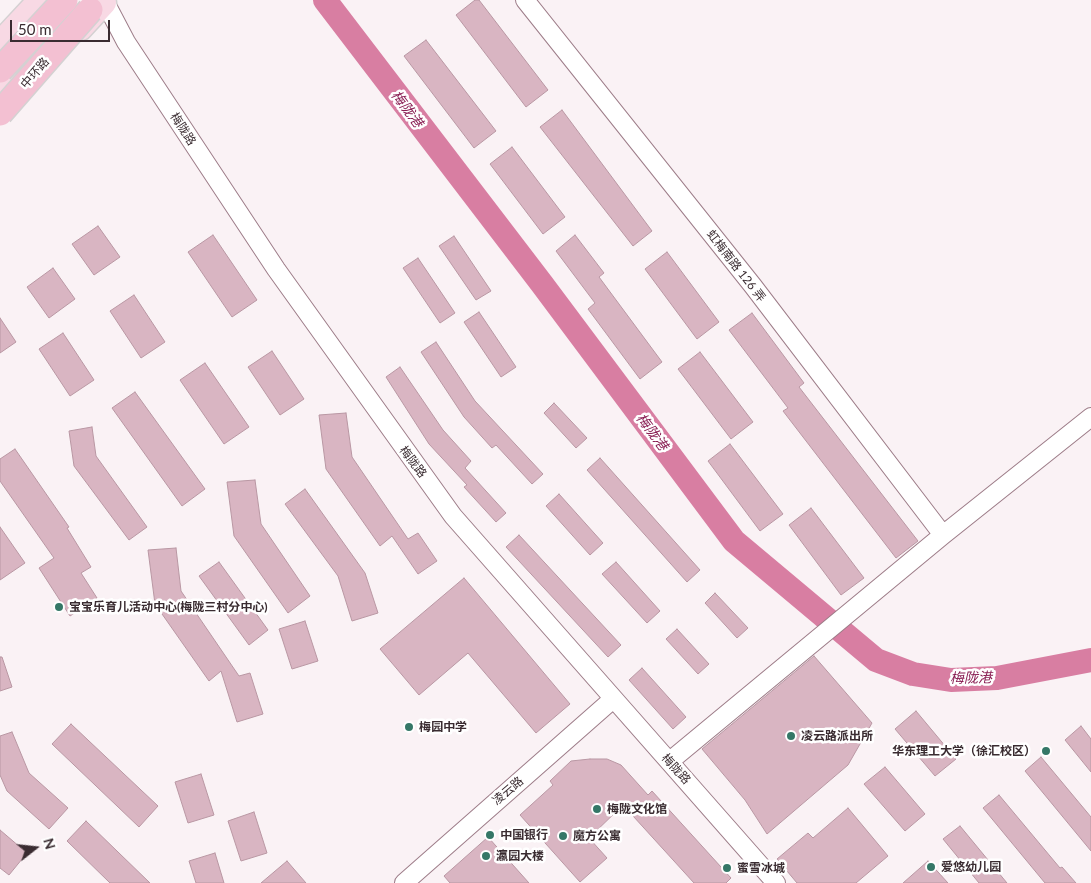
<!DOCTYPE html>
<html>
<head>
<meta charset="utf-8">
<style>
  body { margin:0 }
  #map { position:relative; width:1091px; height:883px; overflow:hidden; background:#faf2f5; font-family:Lato,sans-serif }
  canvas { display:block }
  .north { position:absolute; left:10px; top:823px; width:50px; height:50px; -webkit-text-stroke:4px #fff; paint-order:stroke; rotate:74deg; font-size:14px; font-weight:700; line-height:20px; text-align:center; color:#3a2c31 }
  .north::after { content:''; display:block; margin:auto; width:18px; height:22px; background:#3a2c31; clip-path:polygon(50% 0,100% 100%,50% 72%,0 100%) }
  .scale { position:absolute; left:10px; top:20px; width:100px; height:22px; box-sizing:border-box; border:2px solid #3a2c31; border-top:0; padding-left:6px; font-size:15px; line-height:18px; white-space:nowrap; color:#3a2c31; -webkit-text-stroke:4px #fff; paint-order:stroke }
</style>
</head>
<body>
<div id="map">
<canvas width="1091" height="883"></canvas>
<div class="north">N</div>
<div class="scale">50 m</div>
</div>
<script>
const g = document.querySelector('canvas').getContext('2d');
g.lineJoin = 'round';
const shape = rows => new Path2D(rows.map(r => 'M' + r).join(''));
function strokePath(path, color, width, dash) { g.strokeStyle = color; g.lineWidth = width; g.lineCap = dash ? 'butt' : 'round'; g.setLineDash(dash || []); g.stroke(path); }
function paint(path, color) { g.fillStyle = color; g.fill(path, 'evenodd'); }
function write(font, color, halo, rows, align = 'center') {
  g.font = font + ' Lato,"Noto Sans SC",sans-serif'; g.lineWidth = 5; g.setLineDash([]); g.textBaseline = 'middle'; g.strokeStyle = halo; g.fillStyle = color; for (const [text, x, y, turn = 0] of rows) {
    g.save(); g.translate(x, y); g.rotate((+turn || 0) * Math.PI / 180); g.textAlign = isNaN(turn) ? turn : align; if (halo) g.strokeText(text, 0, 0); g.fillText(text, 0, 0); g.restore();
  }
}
strokePath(shape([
  [325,0,542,284,734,541,876,660,913,674,951,680,997,678,1091,660]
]), '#d87ea2', 24);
const building = shape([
  [475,0,479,0,548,90,526,107,456,15,475,0],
  [426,40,496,131,474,148,404,56,426,40],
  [562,110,652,231,633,246,540,127,562,110],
  [512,147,565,217,543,234,490,164,512,147],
  [98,226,120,257,94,275,72,244,98,226],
  [213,235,257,300,232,317,188,252,213,235],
  [575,235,604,273,599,277,662,362,640,379,588,309,595,303,556,251,575,235],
  [454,236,491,291,476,300,439,246,454,236],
  [667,252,719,322,697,339,645,269,667,252],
  [418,258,455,313,440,323,403,268,418,258],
  [53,268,75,299,49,318,27,287,53,268],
  [134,295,165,342,141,358,110,311,134,295],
  [479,312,516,367,501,377,464,322,479,312],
  [752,313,804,383,799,387,918,541,896,558,783,411,788,408,729,330,752,313],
  [0,318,16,342,0,353,0,318],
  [63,333,94,380,70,396,39,349,63,333],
  [436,342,475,401,543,474,532,484,496,445,492,448,464,417,421,352,436,342],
  [272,351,304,399,280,415,248,367,272,351],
  [700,352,753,422,731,439,678,369,700,352],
  [205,363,249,427,224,444,180,380,205,363],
  [400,367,443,430,471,461,465,468,506,513,496,522,464,487,467,485,429,444,386,377,400,367],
  [135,392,205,489,182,506,112,408,135,392],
  [554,403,587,438,576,448,544,413,554,403],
  [346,413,352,457,408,539,418,533,437,561,418,574,392,536,380,546,326,469,319,415,346,413],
  [92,427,96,456,147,527,129,540,74,466,69,431,92,427],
  [730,444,783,514,760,531,708,461,730,444],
  [15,449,69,527,67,528,91,567,81,573,97,598,70,616,39,568,54,558,0,481,0,459,15,449],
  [600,458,700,570,687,582,587,470,600,458],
  [255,480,261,524,310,596,288,613,234,536,227,482,255,480],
  [305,489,365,573,378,613,352,621,338,576,285,504,305,489],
  [559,494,603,543,590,555,546,506,559,494],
  [811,508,864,578,841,595,789,525,811,508],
  [0,527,25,563,0,580,0,527],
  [519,535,621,645,608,657,506,547,519,535],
  [176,548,181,591,239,676,250,673,263,714,237,722,221,671,209,681,155,604,148,550,176,548],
  [219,562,268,630,249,645,199,576,219,562],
  [616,562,660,611,647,623,602,574,616,562],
  [464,578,570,704,536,733,468,653,419,695,380,649,464,578],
  [715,593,748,628,737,638,705,603,715,593],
  [305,621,318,661,292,669,279,629,305,621],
  [677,629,709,664,698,674,666,639,677,629],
  [814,656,872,723,848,765,767,834,745,800,702,749,814,656],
  [0,657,2,657,12,687,0,691,0,657],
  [642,668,686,717,673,729,629,680,642,668],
  [916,711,956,759,935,776,895,729,916,711],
  [71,724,158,806,139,827,52,744,71,724],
  [1081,726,1091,739,1091,772,1065,740,1081,726],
  [12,732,29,773,68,808,49,829,7,791,0,775,0,736,12,732],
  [1041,757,1091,817,1091,851,1025,771,1041,757],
  [590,759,607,759,621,765,648,795,652,791,731,878,726,883,694,883,623,805,589,838,607,858,580,882,520,815,553,785,550,781,571,761,590,759],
  [885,767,925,814,905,831,864,784,885,767],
  [201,774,214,815,188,823,175,782,201,774],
  [999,795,1060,868,1062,867,1076,883,1045,883,983,808,999,795],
  [848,808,888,856,856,883,797,883,777,859,808,833,813,838,848,808],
  [254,812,267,853,241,861,228,821,254,812],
  [86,821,150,883,110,883,67,841,86,821],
  [960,826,1007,883,979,883,943,839,960,826],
  [0,830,27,853,9,875,0,868,0,830],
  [488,837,529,883,450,883,444,876,488,837],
  [215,853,224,883,196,883,189,861,215,853],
  [287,861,306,883,261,883,287,861],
  [928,861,948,883,903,883,928,861]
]);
paint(building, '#d9b5c2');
strokePath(building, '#b997a3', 1);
const minor = shape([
  [104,0,126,42,276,269,453,516,776,883],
  [525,0,753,286,943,535],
  [670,761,943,535,1091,417],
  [404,883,613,699]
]);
const major = shape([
  [81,29,105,3],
  [0,42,39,0],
  [0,90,63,24]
]);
strokePath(minor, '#9d7c88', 20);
strokePath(major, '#d4d1d2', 25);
strokePath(minor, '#fff', 18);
strokePath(major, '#f8d9e4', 22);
const highwayBridge = shape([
  [0,70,65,0],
  [0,113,90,10]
]);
strokePath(highwayBridge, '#d4d1d2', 28, []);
strokePath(highwayBridge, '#f3c0d2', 25);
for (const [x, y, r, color] of [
  [59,607,5,"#357767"],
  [409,727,5,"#357767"],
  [791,736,5,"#357767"],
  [1046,751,5,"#357767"],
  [597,809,5,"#357767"],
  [490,835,5,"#357767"],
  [563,836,5,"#357767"],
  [486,856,5,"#357767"],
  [931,867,5,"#357767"],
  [727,868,5,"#357767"]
]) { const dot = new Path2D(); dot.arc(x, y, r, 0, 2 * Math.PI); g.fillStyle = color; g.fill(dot); strokePath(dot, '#fff', 2); }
write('12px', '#3a2c31', '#fff', [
  ["中环路",35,73,-49],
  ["梅陇路",183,129,57],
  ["虹梅南路 126 弄",736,266,52],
  ["梅陇路",413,462,53],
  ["梅陇路",676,769,48],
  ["凌云路",508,791,-40]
]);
write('bold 12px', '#3a2c31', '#fff', [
  ["宝宝乐育儿活动中心(梅陇三村分中心)",69,607],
  ["梅园中学",419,727],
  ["凌云路派出所",801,736],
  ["华东理工大学（徐汇校区）",1036,751,"right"],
  ["梅陇文化馆",607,809],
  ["中国银行",500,835],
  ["魔方公寓",573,836],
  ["瀛园大楼",496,856],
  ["爱悠幼儿园",941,867],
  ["蜜雪冰城",737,868]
], 'left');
write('italic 14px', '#891e53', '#fff', [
  ["梅陇港",407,109,53],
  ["梅陇港",652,432,53],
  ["梅陇港",971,678,-1]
]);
</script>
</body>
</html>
